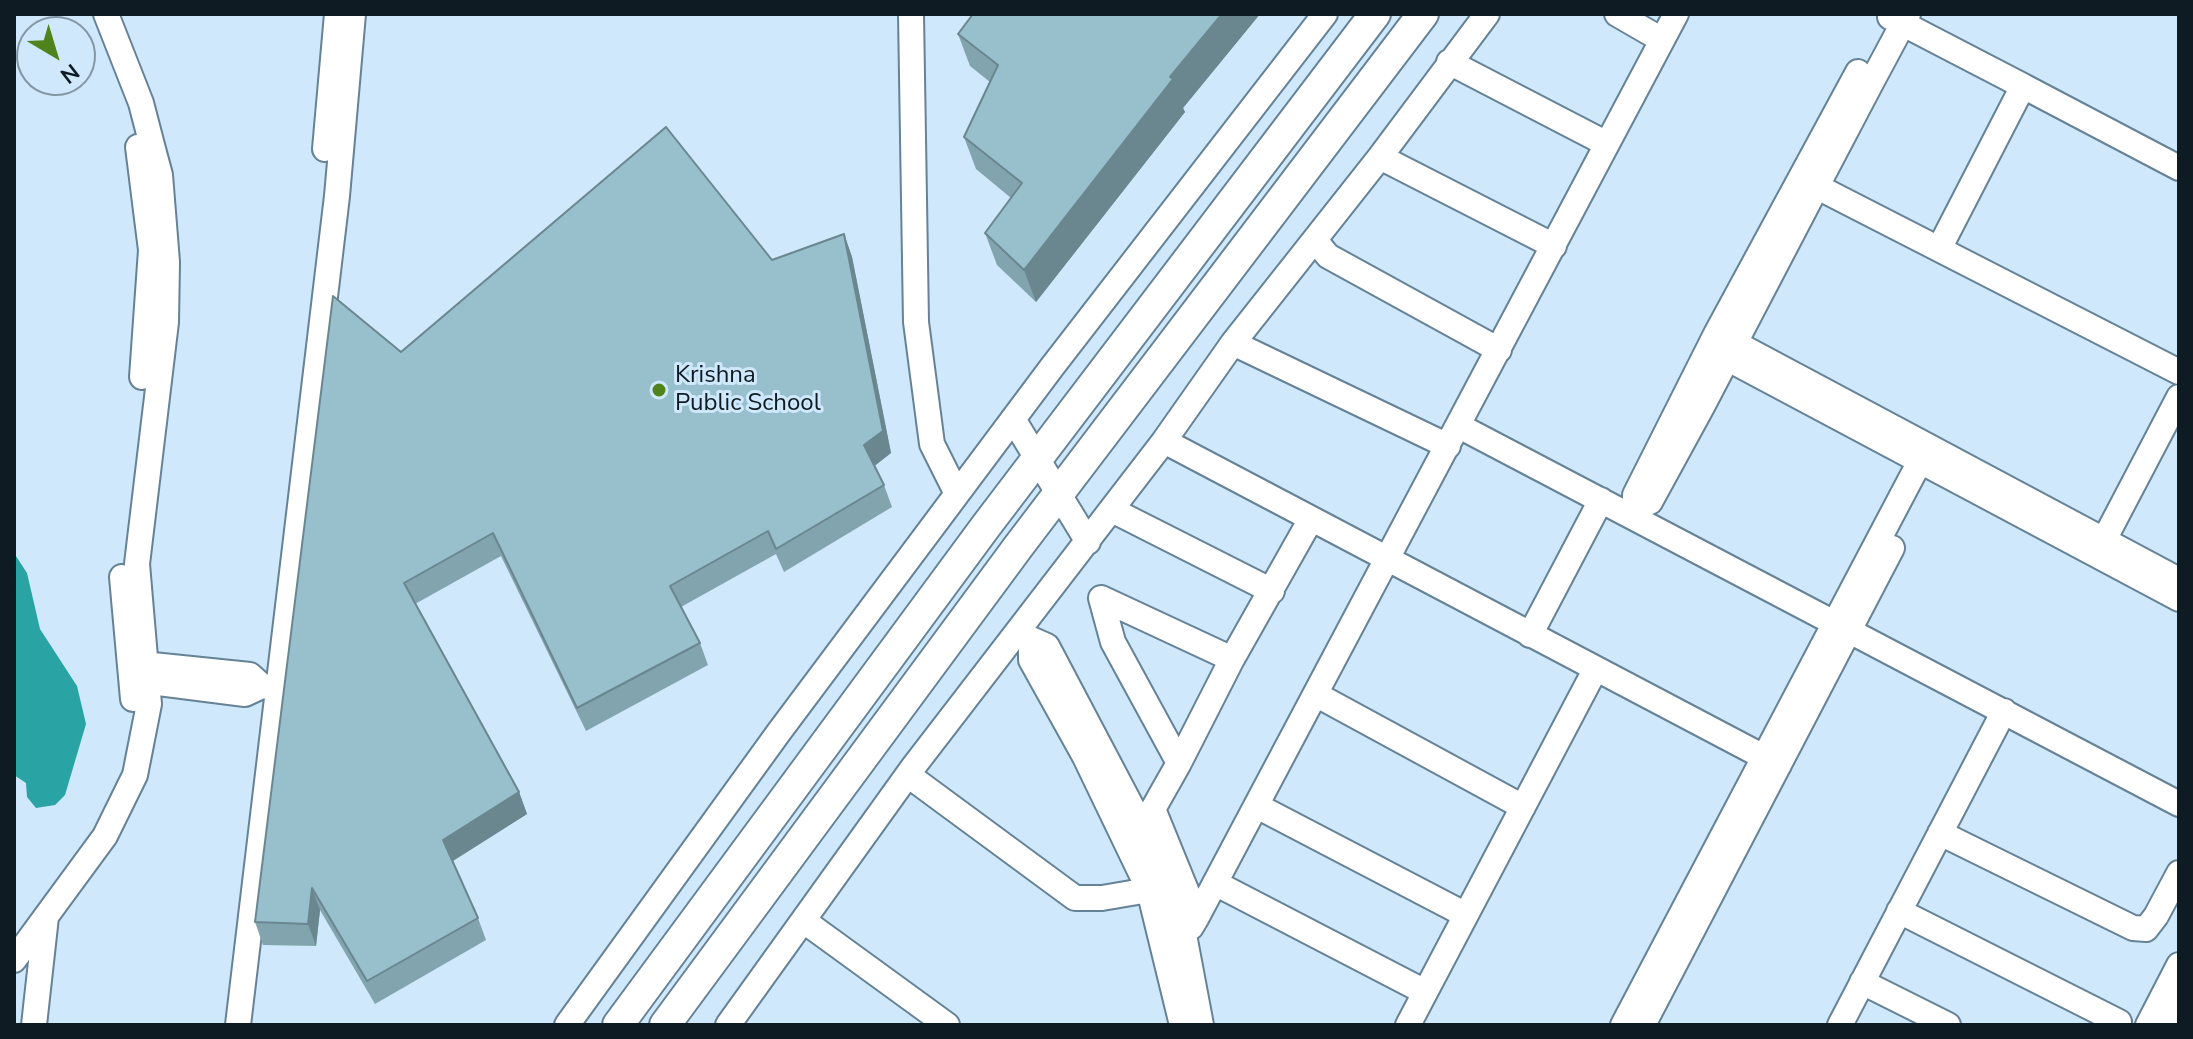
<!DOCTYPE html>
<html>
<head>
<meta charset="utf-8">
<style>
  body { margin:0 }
  #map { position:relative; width:2193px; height:1039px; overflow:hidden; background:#cfe8fb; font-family:"Nunito Sans",sans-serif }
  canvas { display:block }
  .frame { position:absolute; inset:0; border:16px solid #0f1b23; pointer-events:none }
  .north { position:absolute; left:16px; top:16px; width:80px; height:80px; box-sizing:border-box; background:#cfe8fb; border:2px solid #8296a5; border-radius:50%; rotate:142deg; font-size:22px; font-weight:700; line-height:32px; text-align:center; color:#0f1b23 }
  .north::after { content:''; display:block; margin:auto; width:28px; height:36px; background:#4f841c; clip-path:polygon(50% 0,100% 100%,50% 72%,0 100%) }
</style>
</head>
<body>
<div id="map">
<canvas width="2193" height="1039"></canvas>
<div class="frame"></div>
<div class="north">N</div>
</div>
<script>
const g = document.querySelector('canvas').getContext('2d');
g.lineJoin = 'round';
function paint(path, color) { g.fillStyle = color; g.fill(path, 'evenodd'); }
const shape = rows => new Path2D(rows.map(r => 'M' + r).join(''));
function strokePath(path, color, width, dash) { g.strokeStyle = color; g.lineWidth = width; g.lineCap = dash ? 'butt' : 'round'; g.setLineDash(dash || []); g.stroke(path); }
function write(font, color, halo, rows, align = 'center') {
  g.font = font + ' "Nunito Sans",sans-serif'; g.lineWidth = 6; g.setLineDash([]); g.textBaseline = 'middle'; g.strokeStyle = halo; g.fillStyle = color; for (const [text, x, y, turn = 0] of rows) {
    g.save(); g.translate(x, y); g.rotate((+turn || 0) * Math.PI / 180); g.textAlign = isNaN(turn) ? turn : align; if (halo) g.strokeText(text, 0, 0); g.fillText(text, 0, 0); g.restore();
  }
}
paint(shape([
  [14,553,27,573,40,629,77,686,86,724,65,795,55,805,36,808,27,797,26,783,14,775]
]), '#2aa3a5');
const minor = shape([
  [911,14,916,322,932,444,957,494],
  [1617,14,1662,40],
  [1908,14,1870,85,1817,186,1735,343,1727,359,1703,405,1650,502,1635,509,1635,495,1716,334,1735,343,1928,446,2179,580],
  [1890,17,2023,86,1940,247],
  [1449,62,1607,144],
  [2023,86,2179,168],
  [138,147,151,250,142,377],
  [325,149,337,14],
  [1380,157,1554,246],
  [1802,179,2179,372],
  [1315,240,1328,256,1499,350],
  [1716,334,1858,72],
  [1233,343,1448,446],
  [1715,352,2179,599],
  [1013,419,1088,542],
  [1459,426,2179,804],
  [1164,441,1779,765],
  [1112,510,1272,591],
  [2104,540,2179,397],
  [122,577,133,699],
  [1530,635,1601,500],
  [133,663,250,675,262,686,278,688],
  [135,680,245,694,262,686],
  [1317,695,1523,807],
  [1179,763,1232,659],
  [908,775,1075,898,1102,898,1149,890],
  [1257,806,1466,915],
  [1940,833,2133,928,2146,929,2156,916,2179,873],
  [1215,883,1425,992],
  [1899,911,2119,1022],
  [1197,917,1676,14],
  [804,921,947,1025],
  [1191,927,1197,917,1153,809,1179,763,1113,642,1101,598,1232,659,1311,519],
  [14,960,105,836,135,775,149,704,137,564,166,322,167,262,160,175,153,149,141,103,106,14],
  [1862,982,1948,1025],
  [34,1025,46,917],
  [238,1025,337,196,353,14],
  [567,1025,779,732,1052,367,1325,14],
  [728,1025,914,766,1164,441,1233,343,1380,157,1487,14],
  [1182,1025,1149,890,1085,757,1031,660,1031,639,1047,646,1145,832,1185,940,1201,1025],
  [1408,1025,1595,670],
  [1623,1025,1928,446],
  [1643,1025,1892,548],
  [1840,1025,2004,711],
  [2148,1025,2179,965],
  [2168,1025,2179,1004]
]);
const major = shape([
  [618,1025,986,526,1375,14],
  [665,1025,1018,547,1423,14]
]);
strokePath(minor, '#658297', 28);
strokePath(major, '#658297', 34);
strokePath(minor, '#fff', 24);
strokePath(major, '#fff', 30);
paint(shape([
  [973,14,1260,14,1183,108,1185,112,1036,302,997,265,985,233,1011,198,976,169,964,137,990,82,970,66,958,34],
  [844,234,852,257,891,453,874,466,884,485,892,507,784,572,776,554,681,607,700,643,708,665,586,731,501,556,415,604,519,792,527,814,453,861,478,918,486,940,375,1004,320,910,316,946,263,945,255,922,401,352,772,260]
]), '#82a4af');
paint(shape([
  [1222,14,1260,14,1183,108,1185,112,1036,302,1024,270,1170,77],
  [844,234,852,257,891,453,872,468,864,445],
  [519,792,527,814,451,862,443,840],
  [312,888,320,910,316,946,308,924]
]), '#6a868f');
const building = shape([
  [973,14,1222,14,1170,77,1173,79,1024,270,985,233,1022,183,964,137,998,65,958,34,973,14],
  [666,127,772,260,844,234,883,431,864,445,884,485,776,549,768,531,670,586,700,643,577,708,493,533,404,583,519,792,443,840,478,918,367,981,312,888,308,924,255,922,333,296,401,352,666,127]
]);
paint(building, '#97bfcc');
strokePath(building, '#6a868f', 2);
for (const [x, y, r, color] of [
  [659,390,8,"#4f841c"]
]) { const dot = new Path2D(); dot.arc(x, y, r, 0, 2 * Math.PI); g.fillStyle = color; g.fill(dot); strokePath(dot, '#cfe8fb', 3); }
write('24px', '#0f1b23', '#cfe8fb', [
  ["Krishna",675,376],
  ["Public School",675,404]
], 'left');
</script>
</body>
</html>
